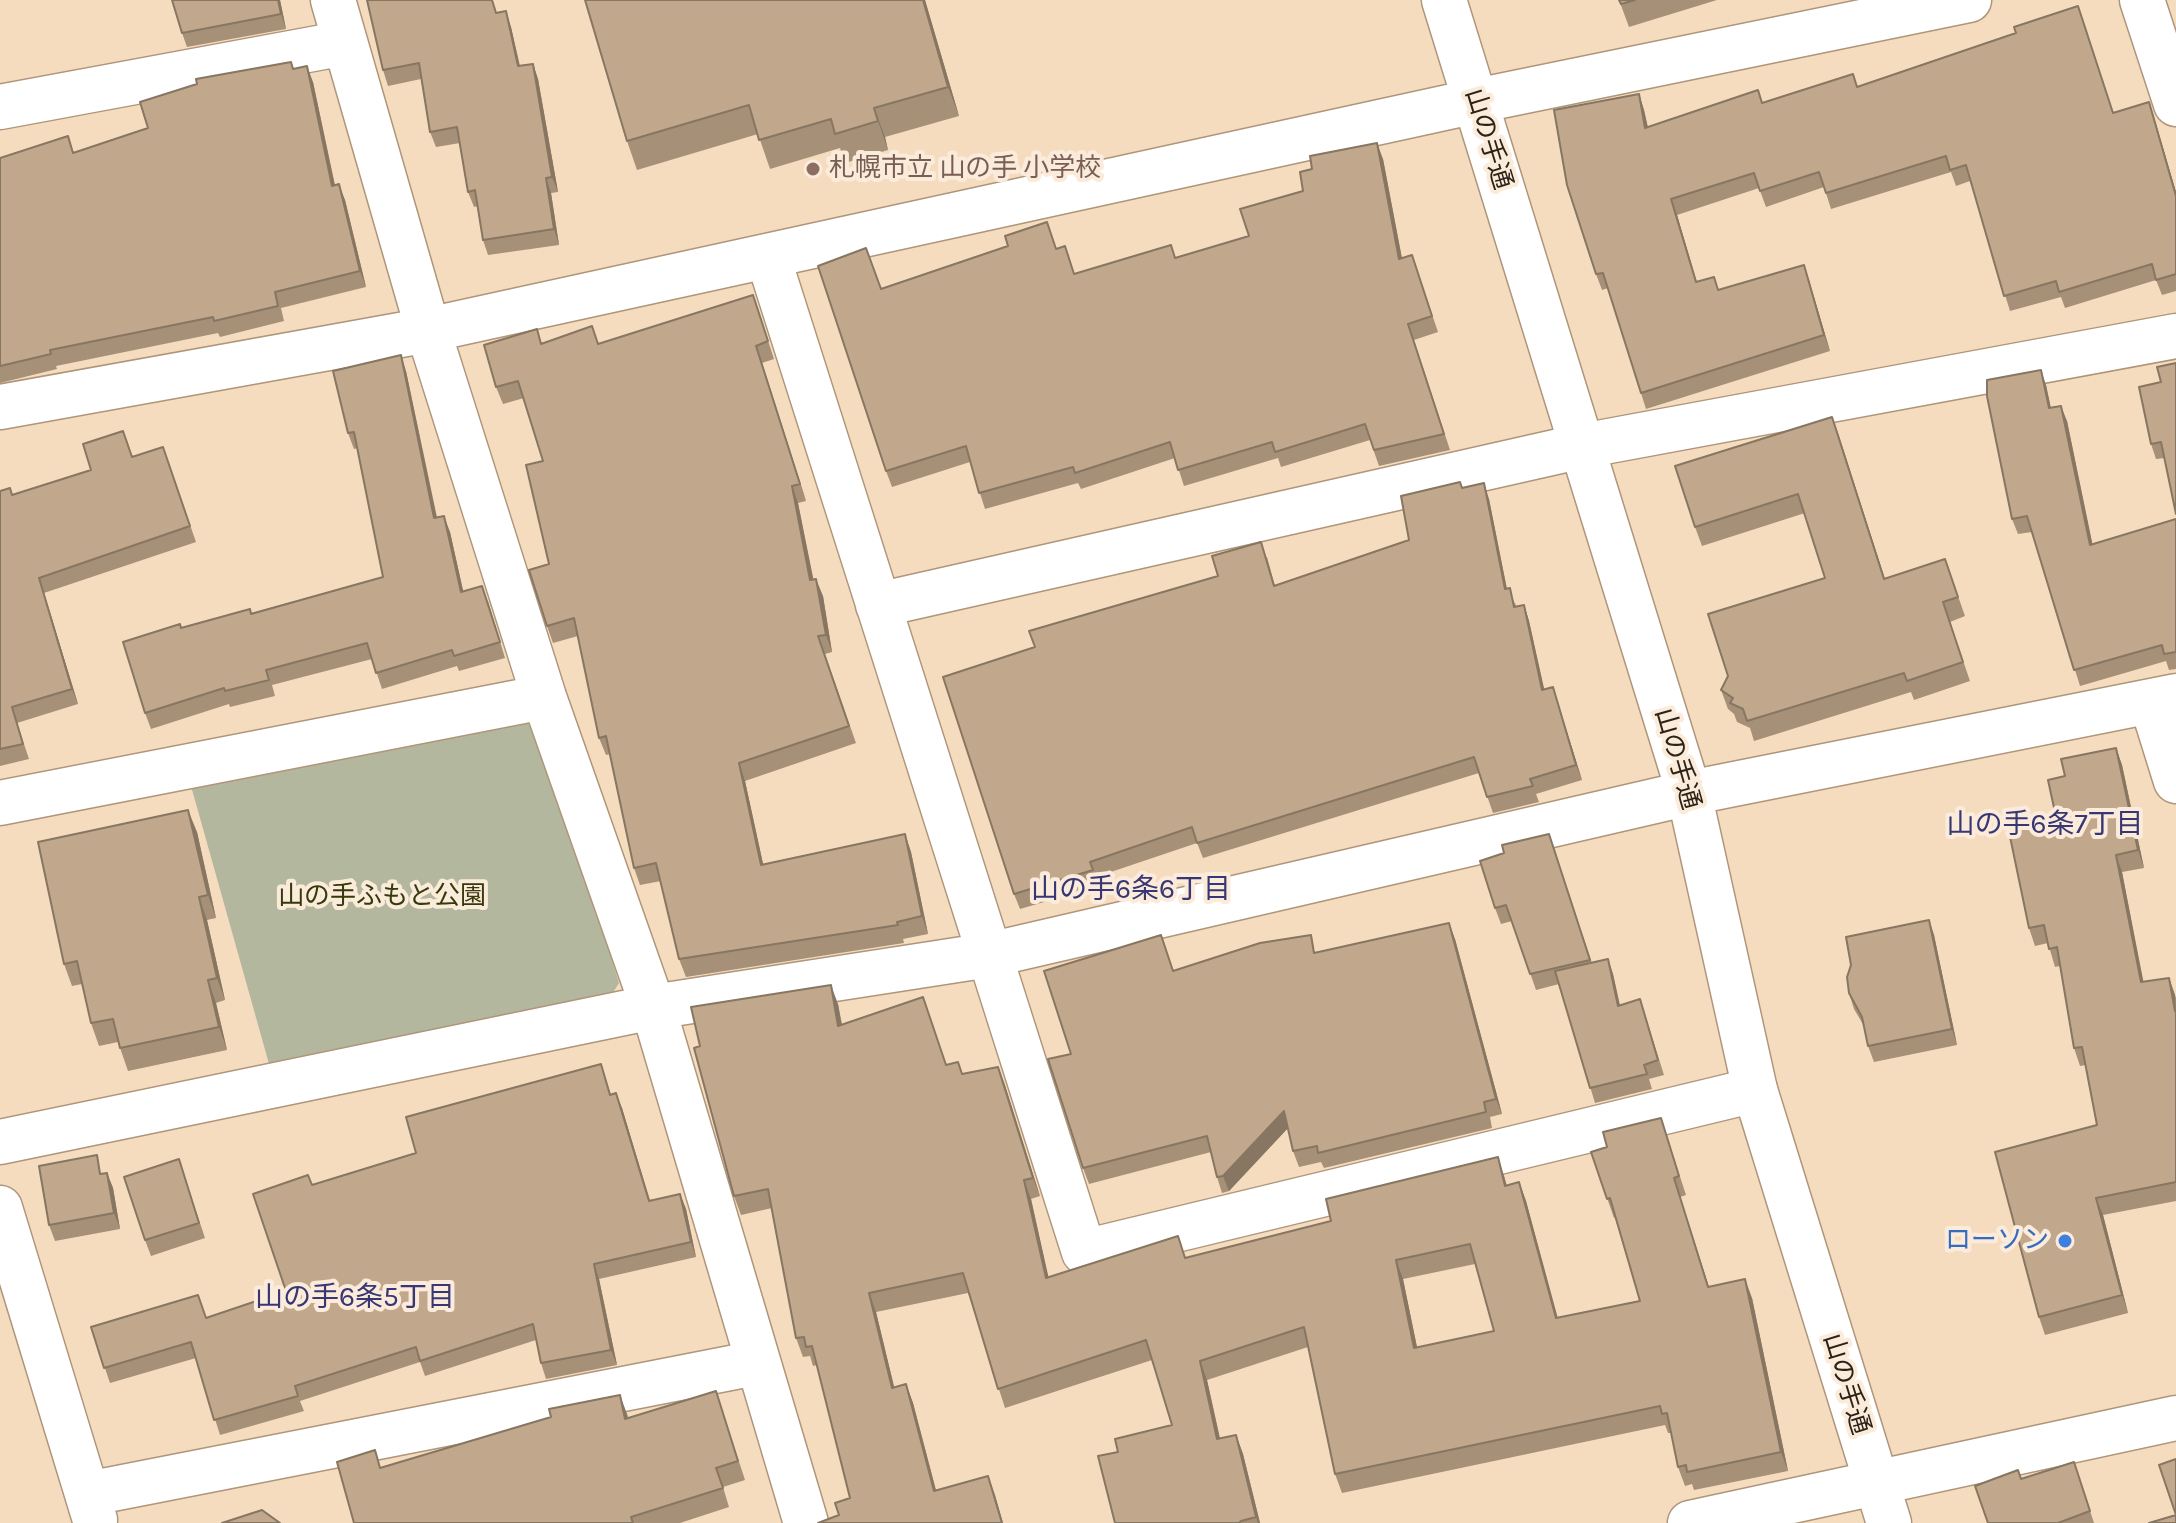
<!DOCTYPE html>
<html>
<head>
<meta charset="utf-8">
<style>
  body { margin:0 }
  canvas { display:block; background:#f6dcbf }
</style>
</head>
<body>
<canvas width="2176" height="1523"></canvas>
<script>
const g = document.querySelector('canvas').getContext('2d');
g.lineJoin = 'round';
function paint(path, color) { g.fillStyle = color; g.fill(path, 'evenodd'); }
const shape = rows => new Path2D(rows.map(r => 'M' + r).join(''));
function strokePath(path, color, width, dash) { g.strokeStyle = color; g.lineWidth = width; g.lineCap = dash ? 'butt' : 'round'; g.setLineDash(dash || []); g.stroke(path); }
function write(font, color, halo, rows, align = 'center') {
  g.font = font + ' Karla,"Noto Sans JP",sans-serif'; g.lineWidth = 8; g.setLineDash([]); g.textBaseline = 'middle'; g.strokeStyle = halo; g.fillStyle = color; for (const [text, x, y, turn = 0] of rows) {
    g.save(); g.translate(x, y); g.rotate((+turn || 0) * Math.PI / 180); g.textAlign = isNaN(turn) ? turn : align; if (halo) g.strokeText(text, 0, 0); g.fillText(text, 0, 0); g.restore();
  }
}
paint(shape([
  [523,719,540,729,619,983,609,999,271,1071,191,786]
]), '#b3b79e');
const minor = shape([
  [333,0,428,330,544,697,653,1007,806,1523],
  [2142,0,2176,104],
  [0,107,345,43],
  [768,257,1084,1252,1755,1090],
  [0,407,428,330,1476,101,1969,0],
  [878,605,1582,446,2176,336],
  [2151,701,2176,781],
  [0,803,544,697],
  [0,1142,653,1007,989,955,1689,793,2176,696],
  [0,1208,95,1520],
  [87,1494,756,1363],
  [1690,1523,2176,1418]
]);
const secondary = shape([
  [1444,0,1689,793,1755,1090,1889,1523]
]);
strokePath(minor, '#af967b', 47);
strokePath(secondary, '#af967b', 47);
strokePath(minor, '#fff', 44);
strokePath(secondary, '#fff', 44);
paint(shape([
  [280,0,286,29,187,47,182,33],
  [585,0,925,0,959,116,885,137,888,150,845,163,840,148,770,169,758,134,637,170,627,141],
  [1619,0,1717,0,1629,27],
  [497,13,511,27,520,66,533,64,538,79,558,192,551,193,559,245,488,255,483,240,478,206,474,207,468,192,460,143,436,147,430,132,421,79,388,86,383,70],
  [294,69,313,82,335,185,345,200,366,287,281,308,284,321,220,337,218,333,56,366,57,369,0,383,0,158,74,153,148,128],
  [1858,87,2114,113,2149,102,2176,192,2176,291,2162,295,2156,280,2065,308,2061,297,2010,311,1970,181,1956,186,1951,172,1831,209,1824,187,1766,207,1759,188,1677,215,1697,282,1719,290,1804,265,1830,351,1646,409,1608,288,1602,290,1596,274,1639,94,1644,110,1648,127,1763,103],
  [1383,159,1402,258,1412,255,1438,332,1414,340,1450,450,1379,466,1370,440,1281,467,1278,458,1184,486,1175,458,1081,489,1078,483,985,509,970,462,892,487,886,471,881,289,1056,249,1075,274,1175,258,1249,236,1303,191],
  [759,313,774,359,762,363,806,501,798,503,813,580,823,596,832,652,825,654,856,743,745,781,763,864,905,834,911,852,928,934,903,939,904,943,686,977,679,959,661,881,640,885,634,868,610,754,606,755,599,738,578,636,553,643,547,626,549,564,543,461,524,398,503,404,496,387,542,343,599,344],
  [406,371,437,517,450,532,463,591,488,601,505,658,459,671,457,666,382,689,372,659,272,685,275,696,230,707,229,704,151,729,145,713,181,628,251,613,383,577,358,448,354,449,348,433],
  [2161,382,2165,458,2156,459,2151,444],
  [2046,385,2051,408,2067,421,2092,544,2176,519,2176,669,2169,670,2166,661,2080,686,2032,532,2018,534,2012,519],
  [1832,417,1885,579,1945,559,1965,616,1950,622,1970,681,1914,700,1911,692,1754,741,1750,728,1737,722,1734,714,1728,709,1721,690,1825,578,1805,513,1702,546,1695,527],
  [163,447,196,542,44,593,78,704,17,723,29,759,0,766,0,491,12,495],
  [1462,488,1489,499,1507,589,1517,607,1524,605,1529,621,1544,690,1553,687,1582,780,1536,794,1539,802,1493,813,1479,773,1203,858,1197,843,1096,877,1099,886,1020,909,1014,894,1035,647,1267,557,1275,586,1409,540],
  [2116,748,2122,765,2144,868,2122,872,2143,982,2169,978,2176,998,2176,1201,2103,1215,2128,1313,2045,1335,2039,1317,2097,1125,2086,1065,2080,1066,2074,1048,2060,966,2055,967,2048,943,2035,946,2029,928,2065,776],
  [197,832,216,918,207,920,225,1000,216,1003,227,1050,128,1071,118,1042,99,1046,91,1023,82,984,72,986,64,964],
  [1549,834,1592,963,1608,959,1613,974,1620,1005,1640,999,1664,1075,1649,1079,1652,1089,1595,1103,1559,984,1536,990,1512,921,1501,924,1495,908,1504,853],
  [1929,920,1934,935,1957,1045,1874,1062,1868,1046,1864,1026,1854,1009,1849,993],
  [1455,939,1502,1114,1490,1117,1492,1128,1324,1168,1321,1162,1299,1167,1293,1151,1288,1128,1229,1191,1222,1193,1217,1177,1211,1152,1089,1184,1083,1168,1071,1054,1317,952],
  [838,1004,842,1024,946,1065,962,1074,998,1067,1040,1196,1031,1199,1048,1277,1186,1258,1504,1176,1507,1186,1519,1182,1526,1201,1557,1318,1640,1301,1615,1218,1614,1218,1591,1152,1607,1147,1661,1118,1686,1195,1680,1197,1709,1287,1752,1298,1788,1471,1694,1490,1692,1484,1685,1486,1678,1467,1671,1433,1668,1433,1665,1425,1342,1493,1335,1474,1308,1347,1207,1380,1220,1438,1236,1435,1243,1454,1260,1523,1115,1523,1118,1452,1172,1425,1152,1360,1005,1408,968,1293,876,1312,894,1387,906,1384,913,1403,936,1490,995,1495,839,1515,850,1498,817,1365,813,1366,810,1356,803,1357,796,1338,772,1208,741,1215,734,1196],
  [1475,1264,1494,1331,1417,1347,1403,1279],
  [601,1064,611,1095,622,1108,650,1200,680,1194,686,1209,696,1257,599,1279,617,1365,546,1379,541,1363,536,1340,425,1376,420,1362,300,1401,304,1411,220,1435,196,1358,110,1383,91,1327,207,1318,286,1291,416,1153],
  [107,1173,113,1188,120,1229,55,1241,49,1225,103,1174],
  [184,1175,205,1238,151,1256,145,1240],
  [716,1391,745,1480,723,1487,729,1507,680,1523,354,1523,381,1468,627,1414,628,1418],
  [2074,1462,2094,1523,1988,1523]
]), '#a69078');
paint(shape([
  [278,0,280,0,286,29,281,14],
  [923,0,925,0,959,116,948,87],
  [506,11,511,27,523,81,518,66],
  [533,64,538,79,558,192,552,177],
  [307,66,313,82,338,201,332,186],
  [1639,94,1644,110,1651,143,1645,128],
  [2149,102,2154,117,2176,192,2176,196],
  [874,108,885,137,888,150,878,121],
  [1377,143,1383,159,1405,275,1399,259],
  [546,178,551,193,559,245,554,229],
  [339,184,345,200,366,287,360,271],
  [1671,199,1677,215,1701,298,1696,282],
  [1804,265,1809,280,1830,351,1824,335],
  [756,346,762,363,806,501,800,484],
  [401,355,406,371,440,534,434,518],
  [2041,370,2046,385,2054,424,2049,408],
  [2061,406,2067,421,2096,561,2090,545],
  [1832,417,1839,436,1891,598,1884,579],
  [1484,483,1489,499,1510,605,1505,589],
  [792,486,798,503,817,597,810,580],
  [444,516,450,532,467,608,461,592],
  [39,578,44,593,78,704,72,689],
  [816,579,823,596,832,652,826,635],
  [1524,605,1529,621,1548,706,1542,690],
  [1553,687,1558,703,1582,780,1576,765],
  [2116,748,2122,765,2144,868,2138,850],
  [739,763,745,781,767,882,761,865],
  [188,810,197,832,216,918,208,895],
  [905,834,911,852,928,934,922,916],
  [2116,855,2122,872,2147,1000,2141,982],
  [199,897,207,920,225,1000,217,978],
  [1929,920,1934,935,1957,1045,1952,1029],
  [1449,923,1455,939,1502,1114,1496,1099],
  [1608,959,1613,974,1623,1021,1618,1006],
  [2169,978,2175,995,2176,1014],
  [208,980,216,1003,227,1050,219,1027],
  [831,985,838,1004,845,1045,838,1026],
  [998,1067,1005,1085,1040,1196,1033,1178],
  [616,1093,622,1108,654,1216,649,1201],
  [1284,1111,1289,1127,1229,1191,1223,1176],
  [1498,1157,1504,1176,1512,1205,1505,1186],
  [107,1173,113,1188,120,1229,114,1213],
  [1674,1178,1680,1197,1715,1306,1708,1287],
  [1024,1180,1031,1199,1053,1297,1046,1278],
  [1519,1182,1526,1201,1563,1337,1556,1318],
  [680,1194,686,1209,696,1257,691,1242],
  [2096,1198,2103,1215,2128,1313,2122,1295],
  [1396,1260,1403,1279,1421,1367,1414,1348],
  [594,1264,599,1279,617,1365,611,1350],
  [1745,1279,1752,1298,1788,1471,1781,1452],
  [869,1293,876,1312,899,1407,892,1388],
  [1200,1361,1207,1380,1224,1458,1217,1439],
  [906,1384,913,1403,941,1510,934,1491],
  [620,1395,627,1414,632,1438,625,1419],
  [1236,1435,1243,1454,1260,1523,1258,1523,1256,1517],
  [988,1476,995,1495,1003,1523,1002,1523]
]), '#877662');
const building = shape([
  [172,0,278,0,281,14,182,33,172,0],
  [367,0,492,0,496,13,506,11,518,66,533,64,552,177,546,178,554,229,483,240,475,190,468,192,457,127,430,132,419,63,383,70,367,0],
  [585,0,923,0,948,87,874,108,878,121,835,134,831,119,759,140,749,105,627,141,585,0],
  [1619,0,1635,0,1621,4,1619,0],
  [2078,6,2113,113,2149,102,2176,196,2176,274,2156,280,2152,264,2059,292,2056,281,2004,296,1966,165,1950,170,1946,156,1826,193,1819,172,1760,191,1754,173,1671,199,1696,282,1714,277,1718,290,1804,265,1824,335,1641,393,1603,273,1596,274,1567,185,1554,110,1639,94,1645,128,1758,90,1762,103,1853,74,1857,87,2016,33,2014,27,2078,6],
  [291,62,293,69,307,66,332,186,339,184,360,271,275,292,278,306,214,321,213,317,50,350,51,354,0,366,0,158,68,136,73,153,148,128,140,102,197,84,196,79,291,62],
  [1377,143,1399,259,1412,255,1432,316,1408,324,1444,434,1374,450,1365,424,1275,452,1272,442,1178,470,1170,442,1075,473,1073,467,979,493,966,446,886,471,818,266,866,248,881,289,1008,246,1005,236,1047,222,1056,249,1065,246,1074,274,1171,245,1175,258,1249,236,1240,209,1303,191,1300,172,1312,169,1310,156,1377,143],
  [753,295,768,341,756,346,800,484,792,486,810,580,816,579,826,635,818,636,849,726,739,763,761,865,905,834,922,916,897,922,898,925,679,959,656,863,634,868,606,736,599,738,574,618,547,626,529,570,549,564,526,465,543,461,518,381,496,387,484,345,537,329,541,344,592,326,598,344,753,295],
  [401,355,434,518,444,516,461,592,482,586,500,642,454,656,452,650,376,673,367,643,266,670,269,680,225,691,224,688,145,713,123,642,180,624,181,628,250,609,251,614,383,577,354,432,348,433,333,371,401,355],
  [2176,363,2176,514,2161,442,2151,444,2139,387,2161,382,2157,367,2176,363],
  [2041,370,2049,408,2061,406,2090,545,2176,519,2176,652,2164,654,2162,645,2074,670,2027,516,2012,519,1987,396,1987,380,2041,370],
  [1832,417,1884,579,1945,559,1958,597,1943,602,1963,662,1907,681,1904,673,1747,721,1743,709,1730,703,1733,698,1721,690,1728,676,1708,614,1825,578,1798,494,1695,527,1675,466,1832,417],
  [123,431,132,457,163,447,190,526,39,578,72,689,12,707,23,744,0,749,0,491,10,488,12,495,91,470,83,444,123,431],
  [1460,482,1462,488,1484,483,1505,589,1510,588,1514,607,1524,605,1542,690,1553,687,1576,765,1530,779,1533,786,1487,797,1474,757,1197,843,1192,827,1090,862,1093,870,1014,894,943,677,1035,647,1029,631,1218,576,1212,556,1261,542,1274,586,1409,540,1401,496,1460,482],
  [2116,748,2138,850,2116,855,2141,982,2169,978,2175,1011,2176,1010,2176,1182,2096,1198,2122,1295,2039,1317,1995,1152,2097,1125,2082,1047,2074,1048,2057,947,2049,949,2044,925,2029,928,2008,827,2056,817,2048,780,2065,776,2061,759,2116,748],
  [188,810,208,895,199,897,217,978,208,980,219,1027,120,1048,113,1019,91,1023,77,961,64,964,38,842,188,810],
  [1549,834,1590,960,1530,974,1506,905,1495,908,1480,861,1504,853,1502,845,1549,834],
  [1929,920,1952,1029,1868,1046,1862,1017,1849,993,1847,977,1851,965,1846,937,1929,920],
  [1449,923,1496,1099,1484,1102,1486,1112,1318,1153,1317,1146,1293,1151,1284,1111,1223,1176,1217,1177,1207,1136,1083,1168,1048,1059,1071,1054,1044,971,1161,935,1173,971,1260,943,1311,935,1314,953,1449,923],
  [1608,959,1618,1006,1640,999,1658,1060,1644,1065,1647,1074,1590,1088,1555,971,1608,959],
  [831,985,838,1026,923,997,946,1065,958,1062,962,1074,998,1067,1033,1178,1024,1180,1046,1278,1178,1236,1185,1258,1331,1221,1326,1199,1498,1157,1505,1186,1519,1182,1556,1318,1640,1301,1610,1198,1607,1199,1591,1152,1607,1147,1603,1132,1661,1118,1679,1176,1674,1178,1708,1287,1745,1279,1781,1452,1687,1472,1686,1465,1678,1467,1667,1413,1662,1414,1660,1406,1335,1474,1304,1327,1200,1361,1217,1439,1236,1435,1256,1517,1241,1521,1239,1523,1115,1523,1098,1456,1118,1452,1115,1439,1172,1425,1146,1340,998,1389,963,1273,869,1293,892,1388,906,1384,934,1491,988,1476,1002,1523,818,1523,839,1515,835,1503,850,1498,812,1346,806,1347,804,1337,796,1338,768,1189,734,1196,694,1048,700,1046,691,1007,831,985],
  [1470,1244,1494,1331,1414,1348,1396,1260,1470,1244],
  [601,1064,610,1095,616,1093,649,1201,680,1194,691,1242,594,1264,611,1350,541,1363,533,1324,420,1361,416,1347,295,1386,298,1396,214,1420,191,1342,104,1368,91,1327,198,1295,206,1318,286,1291,253,1194,308,1175,312,1185,416,1153,406,1117,601,1064],
  [97,1155,100,1174,107,1173,114,1213,49,1225,39,1166,97,1155],
  [179,1159,199,1223,145,1240,124,1177,179,1159],
  [716,1391,738,1461,716,1468,723,1488,631,1517,633,1523,354,1523,337,1462,375,1450,380,1468,551,1417,549,1409,620,1395,625,1419,716,1391],
  [2176,1459,2176,1523,2149,1523,2176,1515,2159,1465,2176,1459],
  [2074,1462,2090,1511,2058,1523,1988,1523,1975,1486,2018,1470,2021,1479,2074,1462],
  [262,1510,280,1523,222,1523,262,1510]
]);
paint(building, '#c1a88c');
strokePath(building, '#877662', 2);
for (const [x, y, r, color] of [
  [813,169,8,"#8d6e63"],
  [2065,1241,8,"#3f7fe0"]
]) { const dot = new Path2D(); dot.arc(x, y, r, 0, 2 * Math.PI); g.fillStyle = color; g.fill(dot); strokePath(dot, '#fbebda', 3); }
write('26px', '#2c2217', '#fbebda', [
  ["山の手通",1488,139,73],
  ["山の手通",1677,759,74],
  ["山の手通",1846,1384,73]
]);
write('26px', '#785e54', '#fbebda', [
  ["札幌市立 山の手 小学校",829,169]
], 'left');
write('26px', '#35390b', '#fbebda', [
  ["山の手ふもと公園",382,897]
]);
write('26px', '#366cbe', '#fbebda', [
  ["ローソン",2049,1241]
], 'right');
write('28px', '#393773', '#fbebda', [
  ["山の手6条7丁目",2045,825],
  ["山の手6条6丁目",1131,890],
  ["山の手6条5丁目",355,1298]
]);
</script>
</body>
</html>
